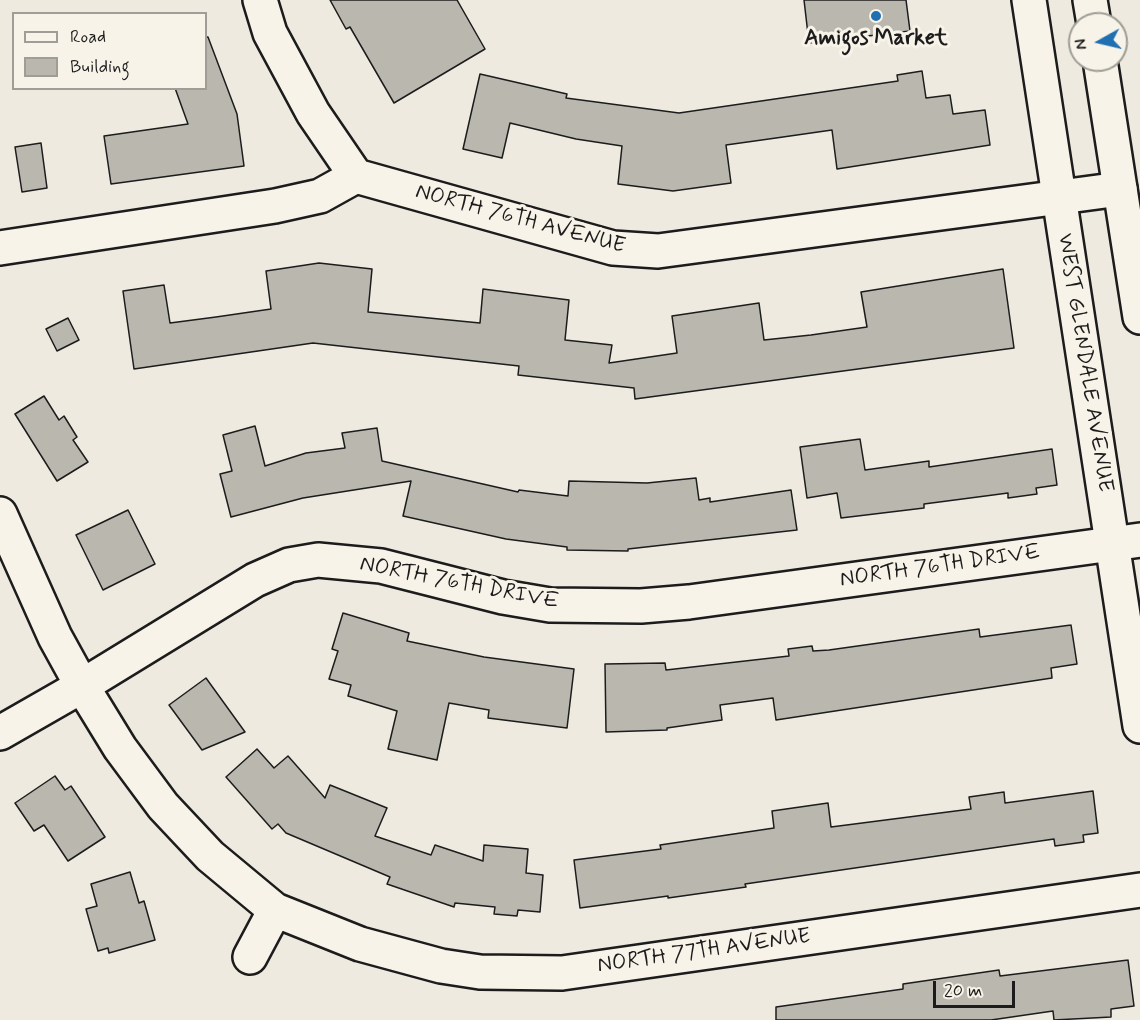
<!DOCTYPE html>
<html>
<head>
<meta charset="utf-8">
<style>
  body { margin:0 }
  #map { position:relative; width:1140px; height:1020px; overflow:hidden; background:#eeeae0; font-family:Mynerve,sans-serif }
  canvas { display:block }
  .legend { position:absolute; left:12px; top:12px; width:195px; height:78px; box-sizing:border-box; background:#f7f3e8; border:2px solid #9f9d96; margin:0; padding:8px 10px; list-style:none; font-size:18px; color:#1c1c1c }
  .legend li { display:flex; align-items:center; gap:12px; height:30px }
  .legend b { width:30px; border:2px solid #9f9d96 }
  .north { position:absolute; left:1068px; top:12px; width:60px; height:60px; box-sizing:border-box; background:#f7f3e8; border:2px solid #9f9d96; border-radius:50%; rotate:262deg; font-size:16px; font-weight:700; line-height:24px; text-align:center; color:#1c1c1c }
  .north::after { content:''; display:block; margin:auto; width:21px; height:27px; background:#1f6fb2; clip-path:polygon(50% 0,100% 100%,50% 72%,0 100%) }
  .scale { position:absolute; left:933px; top:981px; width:82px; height:27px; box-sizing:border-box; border:3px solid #1c1c1c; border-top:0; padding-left:8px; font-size:18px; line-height:21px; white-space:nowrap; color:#1c1c1c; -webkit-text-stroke:4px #f7f3e8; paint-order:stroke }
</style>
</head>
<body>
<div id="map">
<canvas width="1140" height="1020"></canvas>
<ul class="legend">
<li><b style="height:8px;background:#f7f3e8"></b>Road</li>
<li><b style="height:16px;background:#bab7af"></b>Building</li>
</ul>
<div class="north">N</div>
<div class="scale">20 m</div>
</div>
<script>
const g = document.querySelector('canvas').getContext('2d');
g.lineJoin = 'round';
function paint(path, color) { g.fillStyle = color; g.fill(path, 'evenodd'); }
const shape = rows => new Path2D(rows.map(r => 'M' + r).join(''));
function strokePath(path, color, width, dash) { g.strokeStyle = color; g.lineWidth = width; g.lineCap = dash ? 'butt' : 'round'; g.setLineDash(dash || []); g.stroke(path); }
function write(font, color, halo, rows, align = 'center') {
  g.font = font + ' Mynerve,sans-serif'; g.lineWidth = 6; g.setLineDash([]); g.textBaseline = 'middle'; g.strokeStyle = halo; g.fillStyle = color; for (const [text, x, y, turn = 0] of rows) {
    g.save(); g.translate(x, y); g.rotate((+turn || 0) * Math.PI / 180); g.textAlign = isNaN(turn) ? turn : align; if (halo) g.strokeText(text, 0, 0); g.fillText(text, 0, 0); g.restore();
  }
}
const building = shape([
  [330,0,457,0,485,49,394,103,350,27,346,29,330,0],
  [804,0,906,0,910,31,809,43,804,0],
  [206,37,208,37,237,114,244,166,111,184,104,136,188,124,175,88,206,88,206,37],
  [922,71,926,98,950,95,953,114,985,110,990,145,837,169,832,130,776,138,726,145,731,183,673,191,618,184,622,146,576,139,510,123,502,158,463,149,480,74,567,94,566,98,679,113,898,81,897,75,922,71],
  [41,143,47,188,22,192,15,147,41,143],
  [319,263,372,269,368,312,480,323,483,289,569,300,565,340,612,345,609,363,677,353,672,316,759,303,764,340,811,335,867,327,861,292,1003,269,1014,348,635,399,634,388,518,375,519,366,313,343,134,369,123,291,164,285,170,323,216,317,271,309,266,271,319,263],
  [68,318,79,340,57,351,46,329,68,318],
  [44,396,59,420,64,416,77,437,73,440,88,462,57,481,15,414,44,396],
  [255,426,265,466,306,453,345,448,342,433,377,428,382,461,518,492,519,490,568,496,569,481,647,483,696,478,699,500,710,498,710,502,791,490,797,530,628,549,628,551,567,550,567,547,506,539,403,516,411,481,303,498,231,517,220,474,232,471,223,435,255,426],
  [860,439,865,470,929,461,929,467,1052,449,1057,485,1036,488,1037,494,1008,498,1008,493,993,495,924,504,924,508,841,518,837,493,807,498,800,447,860,439],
  [128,510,155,564,103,590,76,535,128,510],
  [343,613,409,633,407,641,484,657,574,669,567,728,488,718,489,710,449,703,437,760,388,749,397,711,348,696,351,685,329,679,338,651,332,649,343,613],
  [1071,625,1077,664,1051,668,1052,678,776,720,773,698,720,705,722,720,667,728,667,730,606,732,605,664,665,663,666,670,789,656,788,649,812,646,813,651,829,650,979,629,980,637,1071,625],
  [206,678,245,732,202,750,169,705,206,678],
  [257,749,274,768,288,756,325,798,330,785,387,808,375,836,431,855,435,845,483,861,484,845,528,849,526,873,543,875,540,912,518,910,517,916,494,914,495,907,455,903,454,907,387,884,390,877,286,833,278,824,272,829,226,777,257,749],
  [55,776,65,790,71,786,105,837,68,861,44,825,34,831,15,803,55,776],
  [1093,791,1098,833,1083,835,1084,842,1055,846,1054,839,745,884,746,887,668,898,668,896,580,908,574,860,661,849,660,845,774,828,772,811,828,803,831,827,971,809,969,797,1004,792,1005,803,1093,791],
  [130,872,139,903,144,901,155,940,109,953,108,948,98,951,86,909,97,906,91,884,130,872],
  [1128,960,1134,1006,1111,1009,1111,1017,1054,1020,1053,1011,991,1020,776,1020,776,1007,903,989,903,984,999,970,1000,976,1128,960]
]);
paint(building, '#bab7af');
strokePath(building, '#1c1c1c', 1.5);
const minor = shape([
  [260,0,270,33,313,113,356,176],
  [0,248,275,206,320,196,356,176,613,248,658,251,1120,189],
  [0,514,55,637,82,686,120,748,163,806,210,856,275,910,360,944,441,966,480,972,562,973,1140,890],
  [0,733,82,686,255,580,289,565,318,560,381,566,503,597,550,605,641,606,689,602,1140,540],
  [250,957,275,910]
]);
const major = shape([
  [1029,0,1140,726],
  [1090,0,1094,24],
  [1100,60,1140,317]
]);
strokePath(minor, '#1c1c1c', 38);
strokePath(major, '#1c1c1c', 38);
strokePath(minor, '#f7f3e8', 33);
strokePath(major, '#f7f3e8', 33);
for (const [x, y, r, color] of [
  [876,16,6,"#1f6fb2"]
]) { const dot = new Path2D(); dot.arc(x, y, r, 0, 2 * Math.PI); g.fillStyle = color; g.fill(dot); strokePath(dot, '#f7f3e8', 2); }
write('bold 22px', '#1c1c1c', '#f7f3e8', [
  ["Amigos Market",876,39]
]);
write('22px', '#1c1c1c', '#f7f3e8', [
  ["NORTH 76TH AVENUE",520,220,15],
  ["WEST GLENDALE AVENUE",1084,363,81],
  ["NORTH 76TH DRIVE",940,567,-8],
  ["NORTH 76TH DRIVE",459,584,11],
  ["NORTH 77TH AVENUE",704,952,-8]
]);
</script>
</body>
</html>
